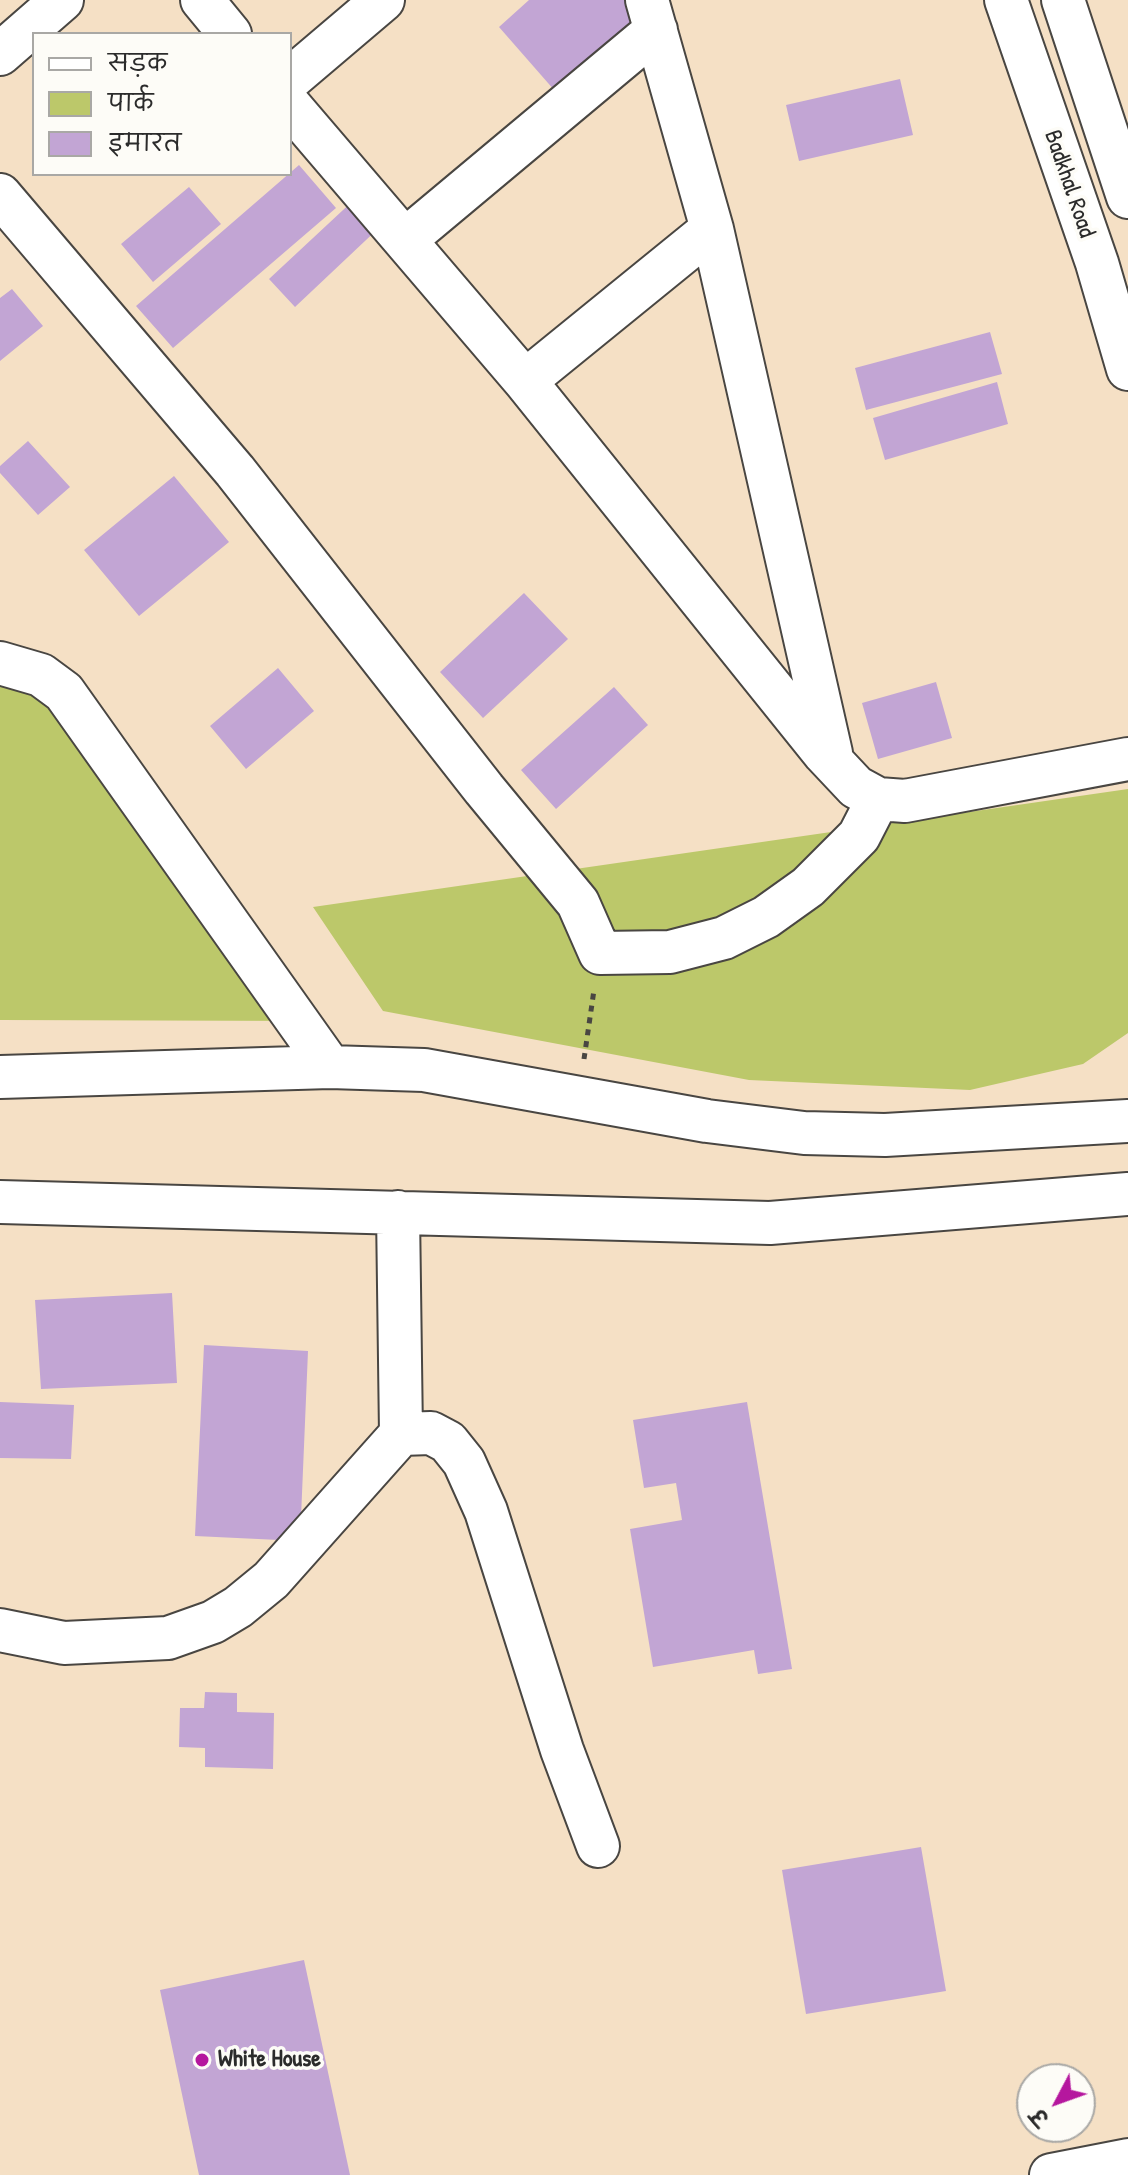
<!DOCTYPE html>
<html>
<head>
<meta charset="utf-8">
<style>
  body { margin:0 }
  #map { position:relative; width:1128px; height:2175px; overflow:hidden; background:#f5e0c5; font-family:"Patrick Hand","Playpen Sans Deva",sans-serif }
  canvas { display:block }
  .legend { position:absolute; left:32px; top:32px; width:260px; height:144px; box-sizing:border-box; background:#fdfcf7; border:2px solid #a9a8a5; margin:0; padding:10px 14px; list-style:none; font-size:24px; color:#2b2b2b }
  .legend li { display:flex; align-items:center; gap:16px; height:40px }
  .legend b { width:40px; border:2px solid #a9a8a5 }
  .north { position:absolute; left:1016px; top:2063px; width:80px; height:80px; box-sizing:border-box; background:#fdfcf7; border:2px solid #a9a8a5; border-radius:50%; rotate:229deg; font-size:22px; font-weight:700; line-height:32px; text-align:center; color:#2b2b2b }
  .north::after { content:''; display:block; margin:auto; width:28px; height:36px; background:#b5179e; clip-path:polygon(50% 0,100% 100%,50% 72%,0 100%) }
</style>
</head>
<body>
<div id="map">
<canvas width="1128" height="2175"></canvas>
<ul class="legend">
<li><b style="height:10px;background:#fff"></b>सड़क</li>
<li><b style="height:22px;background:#bcc86a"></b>पार्क</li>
<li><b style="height:22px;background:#c2a5d4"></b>इमारत</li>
</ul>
<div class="north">उ</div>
</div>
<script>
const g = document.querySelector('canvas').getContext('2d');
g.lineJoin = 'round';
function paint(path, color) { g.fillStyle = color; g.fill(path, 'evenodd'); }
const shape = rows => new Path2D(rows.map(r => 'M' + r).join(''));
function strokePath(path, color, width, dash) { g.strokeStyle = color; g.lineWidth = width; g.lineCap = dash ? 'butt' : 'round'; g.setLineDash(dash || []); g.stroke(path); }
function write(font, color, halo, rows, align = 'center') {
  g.font = font + ' "Patrick Hand",sans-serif'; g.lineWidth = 7; g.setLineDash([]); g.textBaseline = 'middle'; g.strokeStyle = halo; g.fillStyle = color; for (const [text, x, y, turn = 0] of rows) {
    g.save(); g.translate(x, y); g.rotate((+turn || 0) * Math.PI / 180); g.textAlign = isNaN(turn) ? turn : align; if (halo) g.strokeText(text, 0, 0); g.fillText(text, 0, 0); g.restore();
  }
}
paint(shape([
  [35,684,312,1021,0,1020,0,686],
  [1128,789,1128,1033,1083,1064,970,1090,749,1080,383,1011,313,907]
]), '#bcc86a');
paint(shape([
  [529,0,634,0,640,20,555,91,499,27],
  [900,79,913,135,799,161,786,105],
  [299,165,336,208,173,348,136,306],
  [189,187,221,224,153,282,121,244],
  [357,197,383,224,295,307,269,279],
  [12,289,43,326,0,361,0,298],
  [990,332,1002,374,866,410,855,368],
  [997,382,1008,424,885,460,873,418],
  [28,441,70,487,38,515,0,473,0,466],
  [174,476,229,542,139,616,84,550],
  [524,593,568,639,483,718,440,672],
  [278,668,314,711,246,769,210,726],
  [936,682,952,738,878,759,862,703],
  [614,687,648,725,556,809,521,770],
  [172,1293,177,1383,41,1389,35,1300],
  [204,1345,308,1351,300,1541,195,1536],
  [0,1402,74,1405,71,1459,0,1458],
  [747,1402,792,1669,758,1674,754,1650,653,1667,630,1529,682,1520,676,1483,644,1488,633,1420],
  [205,1692,237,1693,237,1712,274,1713,273,1769,205,1767,205,1748,179,1747,180,1708,204,1708],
  [921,1847,946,1991,806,2014,782,1870],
  [304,1960,350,2175,199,2175,160,1990]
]), '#c2a5d4');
const minor = shape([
  [202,0,230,34],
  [647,0,712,229,831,753],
  [1006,0,1097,263,1128,369],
  [1063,0,1128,197],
  [0,54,62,0],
  [290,79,383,0],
  [290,106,525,381,824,753,856,787,878,799,905,801,1128,759],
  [0,195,235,471,484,789,578,903,600,953,670,952,724,938,766,917,808,887,859,836,878,799],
  [406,239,656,30],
  [525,381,712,229],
  [0,663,41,675,64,692,330,1067],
  [0,1077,330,1067,424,1070,707,1121,804,1133,885,1135,1128,1121],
  [0,1202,770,1223,1128,1194],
  [401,1434,431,1433,448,1442,464,1462,486,1511,562,1750,598,1846],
  [0,1630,64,1643,168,1638,213,1622,238,1607,271,1580,401,1434,398,1212],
  [1051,2175,1128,2160]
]);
strokePath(minor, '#494642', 46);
strokePath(shape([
  [584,1059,594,990]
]), '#494642', 5, [6, 6]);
strokePath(minor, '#fff', 42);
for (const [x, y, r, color] of [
  [202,2060,8,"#b5179e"]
]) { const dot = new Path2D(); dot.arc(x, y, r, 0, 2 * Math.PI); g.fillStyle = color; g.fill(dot); strokePath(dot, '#fdfcf7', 3); }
write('24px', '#2b2b2b', '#fdfcf7', [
  ["Badkhal Road",1069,184,71]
]);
write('bold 24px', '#2b2b2b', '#fdfcf7', [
  ["White House",218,2060]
], 'left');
</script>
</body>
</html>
